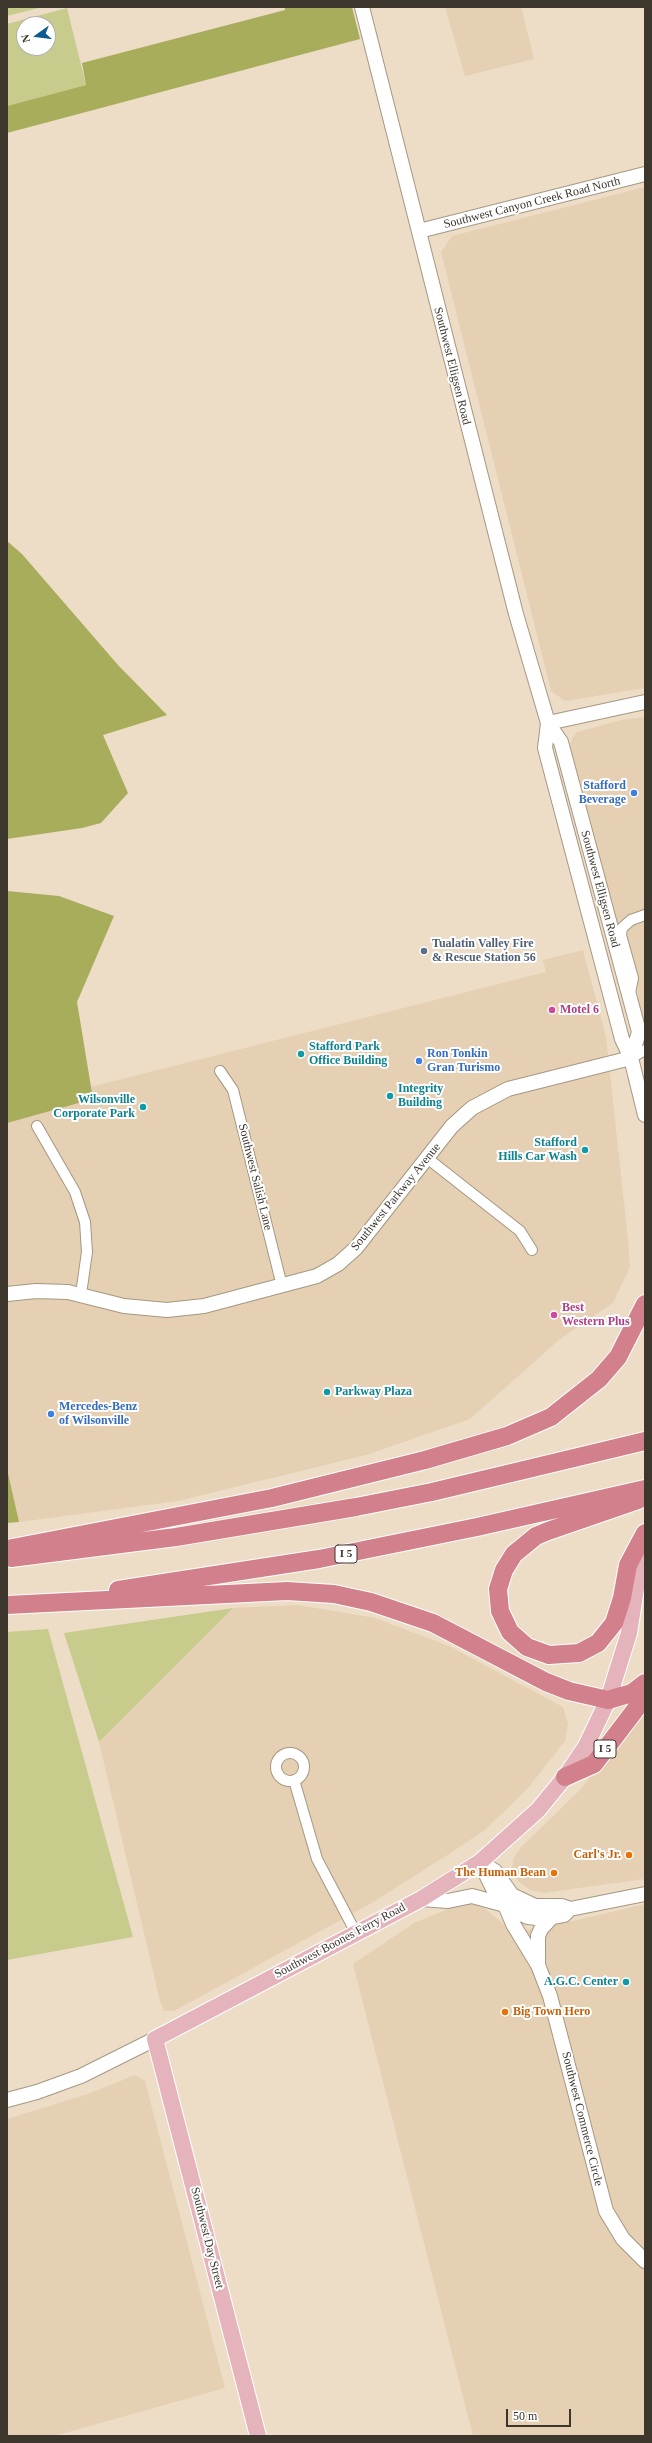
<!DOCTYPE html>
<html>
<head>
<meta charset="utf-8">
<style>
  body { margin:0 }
  #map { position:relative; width:652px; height:2443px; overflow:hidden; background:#edddc6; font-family:Georgia,serif }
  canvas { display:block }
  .frame { position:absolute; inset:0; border:8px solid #3c362d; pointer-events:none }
  .north { position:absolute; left:16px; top:16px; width:40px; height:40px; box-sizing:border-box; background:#fff; border:1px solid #b1afab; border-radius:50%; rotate:256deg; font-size:11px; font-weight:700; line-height:16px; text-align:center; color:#3c362d }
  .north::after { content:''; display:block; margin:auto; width:14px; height:18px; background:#0c5c8f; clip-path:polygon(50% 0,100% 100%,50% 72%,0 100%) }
  .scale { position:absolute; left:506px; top:2409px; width:65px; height:18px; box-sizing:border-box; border:2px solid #3c362d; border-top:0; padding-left:5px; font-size:12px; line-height:14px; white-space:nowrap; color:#3c362d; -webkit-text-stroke:3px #fff; paint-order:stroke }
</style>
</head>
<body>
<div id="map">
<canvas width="652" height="2443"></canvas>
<div class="frame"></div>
<div class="north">N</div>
<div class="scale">50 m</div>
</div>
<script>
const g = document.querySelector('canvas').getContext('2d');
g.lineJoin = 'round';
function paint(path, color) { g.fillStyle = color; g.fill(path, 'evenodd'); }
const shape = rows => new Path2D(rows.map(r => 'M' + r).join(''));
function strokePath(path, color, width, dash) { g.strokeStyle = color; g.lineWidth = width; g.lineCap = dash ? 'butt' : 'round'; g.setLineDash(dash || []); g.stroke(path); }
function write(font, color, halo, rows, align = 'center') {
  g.font = font + ' Georgia,serif'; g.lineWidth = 4; g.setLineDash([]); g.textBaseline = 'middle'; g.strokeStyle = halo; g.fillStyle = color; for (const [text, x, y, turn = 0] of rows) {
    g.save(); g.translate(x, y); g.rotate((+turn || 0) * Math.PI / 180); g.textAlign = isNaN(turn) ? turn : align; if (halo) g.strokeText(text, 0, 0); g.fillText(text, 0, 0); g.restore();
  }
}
paint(shape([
  [445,7,521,7,534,59,465,76],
  [645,187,645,688,565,701,551,691,441,252,452,236],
  [645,717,645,1029,639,1004,637,983,625,934,617,926,570,747,572,738,577,732,621,720],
  [583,950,606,1037,628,1239,630,1267,613,1303,560,1339,470,1419,366,1455,178,1501,19,1522,7,1477,7,1108,546,972,543,960],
  [297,1605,375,1618,449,1646,563,1707,568,1724,565,1741,528,1788,485,1830,449,1854,370,1904,174,2011,164,2011,160,2001,99,1742,233,1608],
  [645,1715,645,1879,543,1893,530,1890,519,1882,512,1873,513,1859,521,1847,582,1788,622,1733],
  [465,1902,483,1907,507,1927,525,1930,556,1925,645,1904,645,2436,473,2436,353,1964,414,1923],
  [135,2075,145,2081,225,2388,54,2436,7,2436,7,2119,88,2094]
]), '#e5d0b3');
paint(shape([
  [7,7,43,7,7,16],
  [67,8,86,85,7,106,7,24],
  [24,24,48,24,48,48,24,48],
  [233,1608,99,1742,64,1633],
  [48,1629,133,1937,7,1960,7,1632]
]), '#c7cc8d');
paint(shape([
  [285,7,352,7,360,39,7,133,7,106,86,85,82,63,285,10],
  [7,541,22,554,118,665,167,715,103,735,128,793,101,823,82,828,7,839],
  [7,891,59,896,114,916,77,1002,93,1099,7,1123],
  [7,1469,19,1522,7,1523]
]), '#a8ad5b');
const street = shape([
  [630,993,633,978,621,935,622,928,631,920,645,915],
  [631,1058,645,1050],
  [220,1071,233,1090,282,1286],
  [37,1126,75,1192,85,1222,87,1252,81,1294],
  [427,1158,520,1231,532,1250],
  '276 1767a14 14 0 1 1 28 0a14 14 0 1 1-28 0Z',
  [294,1780,317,1859,356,1933]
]);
const secondary = shape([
  [362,7,516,614,548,723,561,742,639,1032,631,1058],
  [419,231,645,174],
  [548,723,545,748,622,1039,631,1058,645,1115],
  [548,723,645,702],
  [7,1294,36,1291,68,1292,124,1306,167,1310,204,1306,317,1276,338,1264,356,1248,452,1126,472,1108,508,1089,631,1058],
  [480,1862,495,1871,512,1895,535,1906,562,1906,570,1909,645,1894],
  [480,1862,495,1893,505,1905,516,1912,528,1917,544,1919,564,1915,570,1909],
  [421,1899,448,1901,472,1896,505,1905],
  [505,1905,513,1924,538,1965,550,1996,606,2211,623,2239,645,2261],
  [538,1965,538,1936,541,1929,551,1918],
  [7,2100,37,2092,81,2076,155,2039]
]);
const primary = shape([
  [258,2436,155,2039,421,1899,480,1862,538,1810,565,1777,586,1746,608,1700,629,1633,644,1538]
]);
const highway = shape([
  [638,1500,548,1531,536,1536,514,1554,504,1570,498,1589,500,1611,510,1632,527,1647,549,1655,579,1653,598,1643,614,1623,622,1598,628,1565,645,1533],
  [7,1549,272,1498,425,1460,507,1436,551,1417,599,1379,618,1357,645,1304],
  [11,1558,176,1537,356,1507,432,1492,645,1441],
  [118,1590,319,1559,477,1527,645,1489],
  [7,1605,287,1591,334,1594,371,1602,433,1623,546,1682,569,1691,608,1700,632,1693,645,1683],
  [565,1777,594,1764,645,1697]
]);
strokePath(street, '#a69781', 12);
strokePath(secondary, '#a69781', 16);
strokePath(primary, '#fff', 18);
strokePath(highway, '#fff', 20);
strokePath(street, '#fff', 10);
strokePath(secondary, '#fff', 14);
strokePath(primary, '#e5b3bb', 16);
strokePath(highway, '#d3808d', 18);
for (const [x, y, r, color] of [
  [634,793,4,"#3f7fe0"],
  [424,951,4,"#5c6f8a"],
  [552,1010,4,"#d1479c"],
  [301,1054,4,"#0f9aa8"],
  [419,1061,4,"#3f7fe0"],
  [390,1096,4,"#0f9aa8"],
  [143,1107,4,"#0f9aa8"],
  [585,1150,4,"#0f9aa8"],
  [554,1315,4,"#d1479c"],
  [327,1392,4,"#0f9aa8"],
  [51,1414,4,"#3f7fe0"],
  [629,1855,4,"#e8710a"],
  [554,1873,4,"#e8710a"],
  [626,1982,4,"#0f9aa8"],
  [505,2012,4,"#e8710a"]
]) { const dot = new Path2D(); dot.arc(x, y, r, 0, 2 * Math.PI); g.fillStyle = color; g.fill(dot); strokePath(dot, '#fff', 1.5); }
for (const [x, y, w] of [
  [346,1554,22],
  [605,1749,22]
]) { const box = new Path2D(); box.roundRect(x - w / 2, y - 9, w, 18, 3); g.fillStyle = '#fff'; g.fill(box); strokePath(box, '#3c362d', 1); }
write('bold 11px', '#3c362d', null, [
  ["I 5",346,1554],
  ["I 5",605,1749]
]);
write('12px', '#3c362d', '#fff', [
  ["Southwest Canyon Creek Road North",532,203,-14],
  ["Southwest Elligsen Road",452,366,76],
  ["Southwest Elligsen Road",600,889,75],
  ["Southwest Salish Lane",255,1177,76],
  ["Southwest Parkway Avenue",396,1197,-51],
  ["Southwest Boones Ferry Road",340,1941,-28],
  ["Southwest Commerce Circle",582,2119,76],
  ["Southwest Day Street",207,2238,76]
]);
write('bold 12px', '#366cbe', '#fff', [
  ["Stafford",626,786,"right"],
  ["Beverage",626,800,"right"],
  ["Ron Tonkin",427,1054],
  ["Gran Turismo",427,1068],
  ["Mercedes-Benz",59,1407],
  ["of Wilsonville",59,1421]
], 'left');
write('bold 12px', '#4e5e75', '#fff', [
  ["Tualatin Valley Fire",432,944],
  ["& Rescue Station 56",432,958]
], 'left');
write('bold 12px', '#b23c85', '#fff', [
  ["Motel 6",560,1010],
  ["Best",562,1308],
  ["Western Plus",562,1322]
], 'left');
write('bold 12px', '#0d838f', '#fff', [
  ["Stafford Park",309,1047],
  ["Office Building",309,1061],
  ["Integrity",398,1089],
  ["Building",398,1103],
  ["Wilsonville",135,1100,"right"],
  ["Corporate Park",135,1114,"right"],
  ["Stafford",577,1143,"right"],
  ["Hills Car Wash",577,1157,"right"],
  ["Parkway Plaza",335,1392],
  ["A.G.C. Center",618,1982,"right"]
], 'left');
write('bold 12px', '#c56008', '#fff', [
  ["Carl's Jr.",621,1855],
  ["The Human Bean",546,1873],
  ["Big Town Hero",513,2012,"left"]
], 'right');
</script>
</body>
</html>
